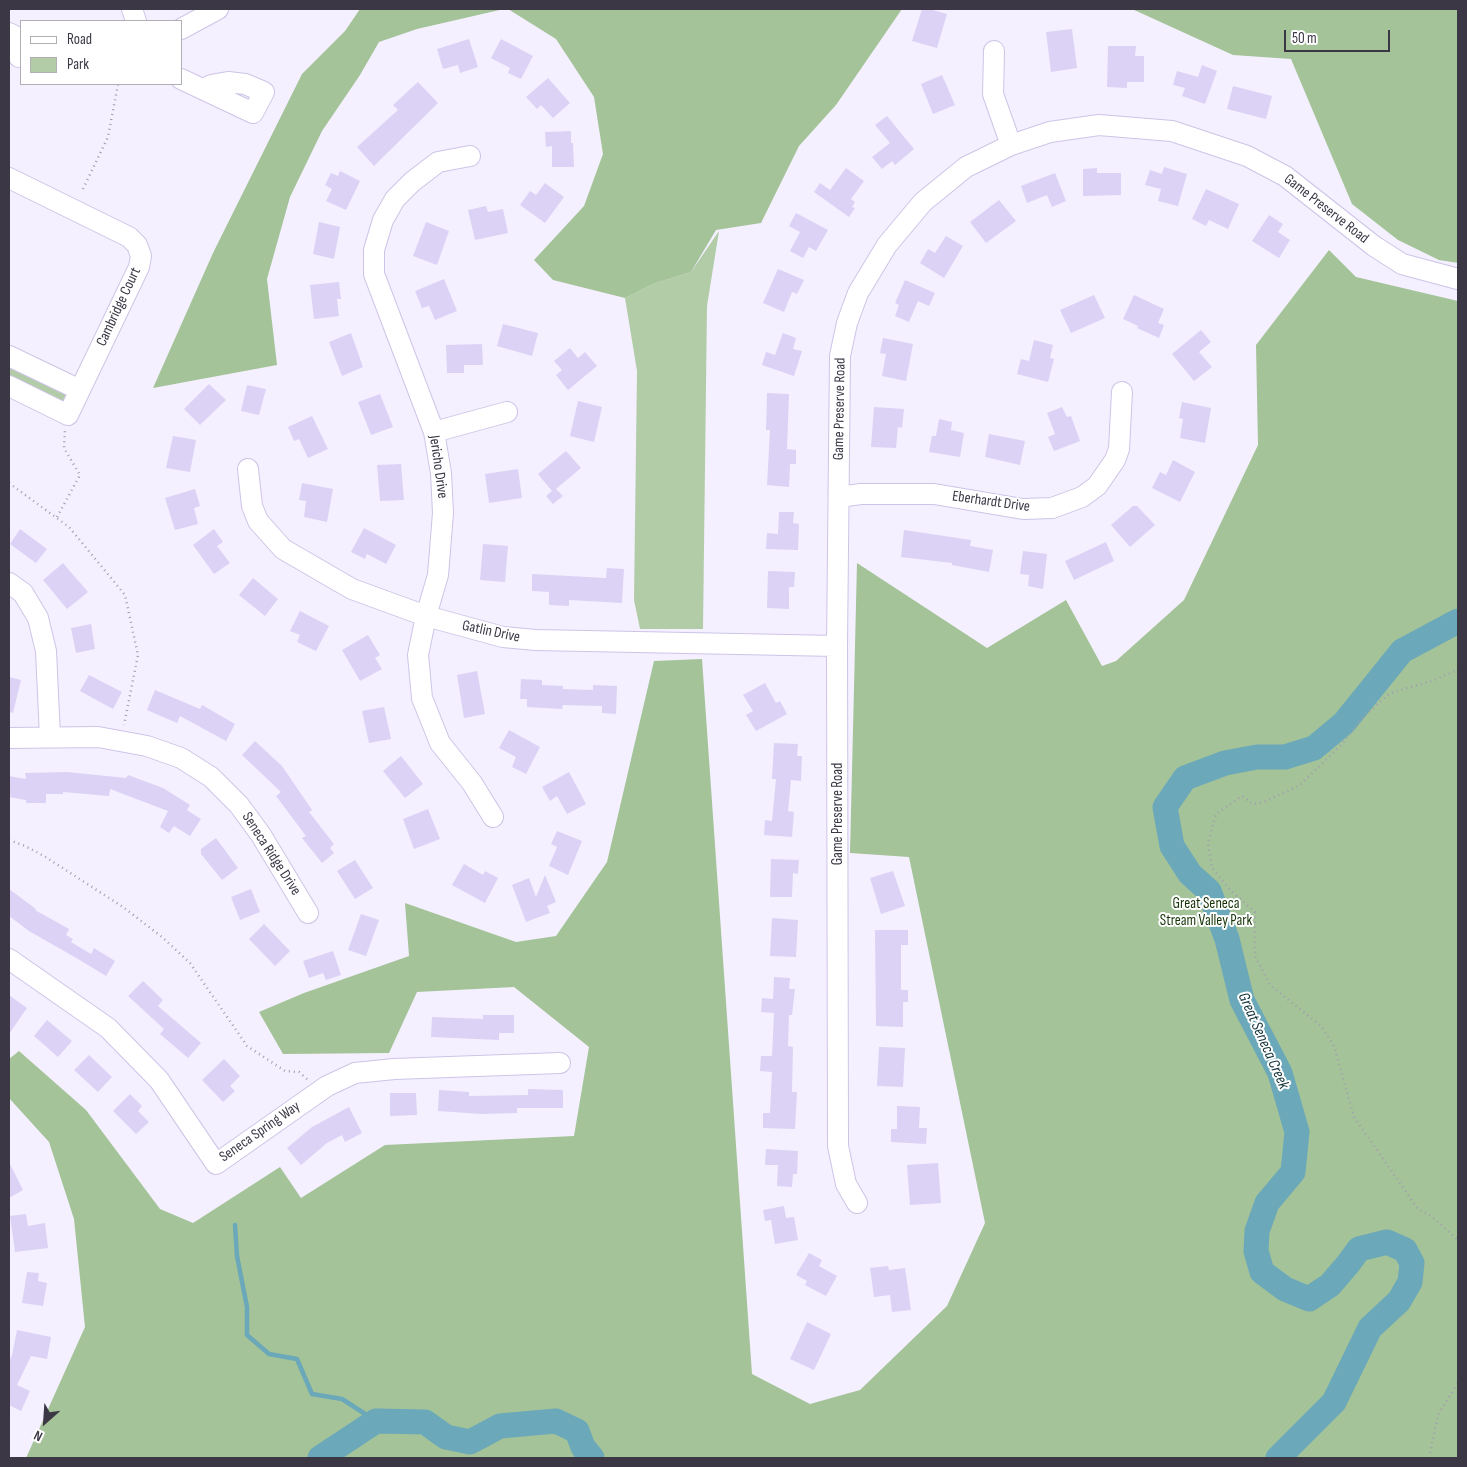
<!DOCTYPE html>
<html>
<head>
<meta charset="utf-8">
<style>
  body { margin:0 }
  #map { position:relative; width:1467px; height:1467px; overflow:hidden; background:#f4f0ff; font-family:"Sofia Sans Condensed",sans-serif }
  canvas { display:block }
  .frame { position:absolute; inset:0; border:10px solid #3b3745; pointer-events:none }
  .legend { position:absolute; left:20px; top:20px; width:162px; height:65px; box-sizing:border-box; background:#fff; border:1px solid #b1afb5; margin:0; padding:6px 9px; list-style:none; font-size:15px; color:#3b3745 }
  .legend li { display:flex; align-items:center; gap:10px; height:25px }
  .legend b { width:25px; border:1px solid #b1afb5 }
  .north { position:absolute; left:20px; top:1397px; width:50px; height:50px; -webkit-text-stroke:4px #fff; paint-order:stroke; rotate:206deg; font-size:14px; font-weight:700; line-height:20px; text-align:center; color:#3b3745 }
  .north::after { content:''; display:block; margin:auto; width:18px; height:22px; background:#3b3745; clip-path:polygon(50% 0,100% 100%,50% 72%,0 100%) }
  .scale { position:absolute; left:1284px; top:30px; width:106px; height:22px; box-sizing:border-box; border:2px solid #3b3745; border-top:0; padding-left:6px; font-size:15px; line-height:18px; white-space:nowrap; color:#3b3745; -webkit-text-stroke:4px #fff; paint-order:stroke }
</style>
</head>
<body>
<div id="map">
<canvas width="1467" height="1467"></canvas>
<div class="frame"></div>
<ul class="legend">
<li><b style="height:6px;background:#fff"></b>Road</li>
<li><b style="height:14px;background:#b2cca8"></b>Park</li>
</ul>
<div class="north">N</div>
<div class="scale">50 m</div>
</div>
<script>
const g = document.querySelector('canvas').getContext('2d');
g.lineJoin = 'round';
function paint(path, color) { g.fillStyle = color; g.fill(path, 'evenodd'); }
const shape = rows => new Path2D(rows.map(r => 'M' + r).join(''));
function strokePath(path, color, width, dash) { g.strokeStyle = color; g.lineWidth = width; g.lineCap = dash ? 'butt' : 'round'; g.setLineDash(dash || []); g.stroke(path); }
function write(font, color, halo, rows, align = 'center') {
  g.font = font + ' "Sofia Sans Condensed",sans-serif'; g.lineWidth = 4; g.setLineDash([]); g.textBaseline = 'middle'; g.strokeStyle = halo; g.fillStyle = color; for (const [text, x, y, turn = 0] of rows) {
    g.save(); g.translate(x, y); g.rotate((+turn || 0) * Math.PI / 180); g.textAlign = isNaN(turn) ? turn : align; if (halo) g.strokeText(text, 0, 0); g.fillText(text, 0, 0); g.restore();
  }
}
paint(shape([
  [719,231,707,306,703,629,640,629,634,600,637,371,625,298,653,284,691,272],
  [9,364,68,394,64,403,9,378]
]), '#b2cca8');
paint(shape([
  [360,9,504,9,417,29,379,42,360,75,322,131,290,197,267,279,277,365,153,388,213,253,302,74,345,31],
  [508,9,902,9,836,105,799,146,761,223,716,230,691,272,653,284,625,298,553,280,534,260,584,206,603,154,594,97,556,39],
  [1132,9,1458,9,1458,263,1439,260,1398,240,1352,204,1291,59,1233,55],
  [1329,250,1356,277,1458,301,1458,1458,592,1458,583,1448,576,1458,26,1458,85,1327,74,1219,49,1142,9,1098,9,1059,19,1051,86,1110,160,1209,193,1223,280,1167,301,1198,385,1145,574,1136,589,1047,514,987,417,992,389,1053,283,1054,259,1012,304,993,409,956,405,903,516,942,556,936,607,862,654,661,702,659,752,1374,810,1404,860,1390,947,1306,985,1223,909,857,850,853,857,563,987,648,1066,600,1102,666,1116,661,1184,600,1258,445,1256,345]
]), '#a4c398');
strokePath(shape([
  [235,1225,237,1256,247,1307,247,1335,269,1354,297,1359,312,1394,342,1399,376,1421],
  [576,1458,583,1447]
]), '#6aa8ba', 4.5);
strokePath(shape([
  [320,1458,376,1421,425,1422,446,1437,470,1442,500,1426,556,1421,577,1431,583,1447,592,1458],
  [1278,1458,1334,1402,1370,1328,1399,1301,1410,1282,1412,1263,1405,1250,1387,1242,1359,1249,1348,1264,1330,1285,1309,1299,1285,1289,1262,1272,1256,1251,1257,1231,1267,1203,1293,1172,1297,1132,1280,1073,1242,1000,1227,939,1209,891,1190,874,1172,846,1165,807,1185,778,1225,763,1257,757,1285,757,1314,748,1344,723,1402,651,1458,621]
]), '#6aa8ba', 25);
paint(shape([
  [922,9,929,9,947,14,937,48,912,41],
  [1072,29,1077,68,1051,72,1046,32],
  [469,39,478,67,460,73,458,65,443,69,437,49],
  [501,39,533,56,521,79,508,73,510,68,491,58],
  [1108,46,1136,46,1135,56,1144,56,1144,82,1127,82,1127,88,1107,87],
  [1202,65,1217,71,1205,104,1182,96,1185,88,1173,85,1177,71,1198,77],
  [942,75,955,105,933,114,921,84],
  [548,78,570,103,553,118,541,105,537,109,526,97],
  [418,82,438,103,374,166,357,147,398,110,393,105],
  [1233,86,1272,96,1266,119,1227,109],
  [887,116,914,149,895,165,892,161,882,169,872,157,890,143,875,125],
  [571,131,571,143,573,143,574,167,552,167,552,146,546,147,545,132],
  [1164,167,1187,174,1178,206,1158,201,1161,189,1145,185,1150,170,1162,174],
  [846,168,864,181,851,199,855,202,852,207,855,208,849,217,814,192,820,183,830,190],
  [1097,168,1097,173,1121,173,1121,195,1083,196,1083,169],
  [340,171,360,181,346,210,326,201,332,189,325,185,331,173,338,176],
  [1055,173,1066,201,1052,207,1047,195,1027,203,1021,186],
  [545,183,564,197,545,223,520,205,530,191,536,195],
  [1206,189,1239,204,1228,229,1209,220,1206,226,1192,219],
  [999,200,1016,221,986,243,970,222],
  [486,206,488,212,503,209,508,233,475,240,468,210],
  [796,213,828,230,816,251,809,247,803,258,790,251,800,232,789,226],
  [1269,215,1283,224,1278,232,1290,240,1279,258,1252,241],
  [319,222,340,227,334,259,313,254],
  [426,222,449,231,437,265,413,256],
  [946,236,963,246,944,278,920,263,928,249,935,253],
  [778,269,804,280,797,294,792,292,784,312,763,303],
  [444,279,457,311,435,320,429,306,422,308,415,291],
  [905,280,935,293,929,306,918,301,909,322,895,316,899,305,895,303],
  [339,282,341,299,337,299,339,316,314,319,310,285],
  [1094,295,1105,318,1071,333,1060,310],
  [1134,295,1164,309,1158,323,1164,325,1159,338,1137,328,1138,326,1123,319],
  [503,324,538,333,532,356,497,346],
  [1201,330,1211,342,1199,352,1212,367,1194,381,1172,354],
  [351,333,363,367,342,376,329,342],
  [783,333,796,338,793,349,802,351,794,376,762,365,766,352,775,355],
  [883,338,913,344,906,381,882,376,886,354,880,353],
  [1034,340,1053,345,1050,358,1054,359,1048,382,1017,374,1021,359,1029,361],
  [482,344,483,365,464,365,464,373,447,373,446,345],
  [570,348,578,358,585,352,597,366,568,390,556,375,562,370,554,361],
  [209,384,226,400,200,425,184,409],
  [247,385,266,389,259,415,241,411],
  [767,393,789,394,787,449,796,450,796,464,790,464,789,487,767,485,770,430,766,430],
  [380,394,393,427,371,435,358,402],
  [578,401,602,407,594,442,570,436],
  [1182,402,1211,408,1205,443,1180,438,1183,419,1179,418],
  [874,407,904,409,902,428,898,427,896,448,871,447],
  [1062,407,1067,417,1071,416,1080,441,1054,451,1048,437,1055,434,1047,413],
  [312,416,328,449,308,458,299,439,294,441,288,427],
  [939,419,952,422,951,430,964,433,960,457,929,452,932,436,936,436],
  [989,434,1025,441,1020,465,985,457],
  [173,436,196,440,190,472,166,468],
  [566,451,581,468,556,489,563,496,553,504,546,496,552,491,538,474],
  [1173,460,1195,472,1180,502,1152,488,1160,472,1166,475],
  [401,464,404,500,380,501,377,465],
  [518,469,522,498,489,503,485,474],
  [302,483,333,489,327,522,304,517,306,501,299,500],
  [195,489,200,506,194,508,198,524,175,530,165,498],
  [1133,506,1137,506,1155,525,1130,547,1111,525],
  [779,512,794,512,793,523,799,524,798,550,766,549,767,533,778,534],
  [364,528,396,545,386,564,367,554,365,559,351,552],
  [20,529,47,549,36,563,10,544],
  [214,529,223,542,217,546,230,563,214,574,193,545],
  [904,530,971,540,970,546,993,550,989,572,952,565,952,563,901,557],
  [1106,542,1114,561,1074,580,1065,561],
  [483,544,508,546,505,582,480,580],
  [1023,551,1047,554,1043,589,1028,586,1029,575,1020,574],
  [63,563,88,592,67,609,43,580],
  [607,568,624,569,622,603,569,600,569,606,549,605,549,592,532,591,532,574,606,578],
  [768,571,795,572,794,587,789,587,789,609,767,608],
  [253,578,278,599,265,616,239,595],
  [300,611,329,626,316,651,297,642,300,635,290,631],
  [91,624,95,649,76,653,71,628],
  [368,635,380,655,375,658,382,669,360,681,342,650],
  [477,671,485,714,464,718,457,675],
  [89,675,122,692,113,709,80,691],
  [9,677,21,680,13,713,9,712],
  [521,679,542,680,542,685,563,686,563,689,593,690,593,685,617,686,616,714,602,713,602,706,563,705,562,709,527,707,527,699,520,699],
  [765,683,776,703,780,701,787,714,756,731,746,715,753,711,743,695],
  [155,690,200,709,202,705,235,724,226,741,180,716,177,723,147,710],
  [384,707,391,739,369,743,362,711],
  [509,730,540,747,526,774,512,767,516,757,499,748],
  [255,741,282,766,312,810,309,812,334,844,330,848,334,853,322,863,302,838,306,836,276,796,281,792,242,755],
  [774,743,798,744,797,756,802,756,801,781,791,780,788,811,794,812,792,837,764,835,765,820,772,821,776,779,772,779],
  [401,756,423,784,405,798,383,771],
  [67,772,126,778,128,775,163,788,190,805,187,810,201,819,190,836,174,826,169,833,160,827,168,811,110,789,109,796,63,792,63,794,46,794,46,803,26,803,26,800,9,797,9,776,26,779,25,773],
  [569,772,586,804,567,814,557,796,550,801,542,787],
  [428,809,440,839,414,849,403,819],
  [557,831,582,841,568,875,549,866,557,847,551,844],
  [216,838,238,868,222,880,201,854,201,849],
  [771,859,799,860,798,874,793,873,792,897,770,897],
  [355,860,373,888,355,899,337,871],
  [464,864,483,875,485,871,498,878,485,903,452,885],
  [893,871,905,906,881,914,870,878],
  [545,875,556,902,547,906,550,913,526,922,512,885,529,878,536,897],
  [9,889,36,909,35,910,69,929,66,935,73,939,71,942,91,954,94,948,115,961,106,976,78,959,29,931,9,916],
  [251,889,260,912,240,920,231,897],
  [361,914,379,920,366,956,348,950],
  [772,918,798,920,796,957,770,956],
  [264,924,290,951,275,966,249,939],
  [875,930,908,930,908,945,901,945,901,990,908,990,908,1002,903,1002,903,1027,876,1026],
  [333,951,341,975,326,980,323,973,309,978,303,961],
  [774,977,790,978,789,989,795,989,792,1015,789,1015,788,1046,793,1047,792,1092,797,1092,795,1129,763,1128,763,1113,770,1113,772,1072,760,1071,761,1056,772,1056,774,1013,761,1012,762,998,773,999],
  [143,981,163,1000,158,1006,201,1043,188,1058,160,1034,164,1029,128,996],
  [9,995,27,1008,9,1034],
  [483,1015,514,1015,514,1033,499,1033,499,1040,431,1037,432,1017,483,1019],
  [47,1020,72,1041,58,1057,34,1036],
  [879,1047,905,1048,903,1087,877,1086],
  [89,1055,112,1077,98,1092,74,1070],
  [224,1059,240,1076,230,1086,235,1091,223,1102,202,1080],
  [528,1089,563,1090,563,1108,517,1108,517,1113,482,1114,438,1111,439,1090,469,1092,469,1096,528,1095],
  [390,1093,416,1093,417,1115,390,1116],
  [130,1094,142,1106,138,1111,149,1122,136,1134,113,1111],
  [897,1106,920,1107,919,1128,927,1128,926,1144,891,1142,891,1129,897,1129],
  [349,1107,362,1133,345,1142,342,1135,327,1143,301,1165,287,1148,312,1127],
  [766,1149,798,1151,797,1174,793,1174,792,1187,777,1186,778,1165,765,1165],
  [9,1162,23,1190,9,1198],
  [938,1163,941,1203,910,1205,907,1165],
  [784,1206,786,1218,794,1217,798,1240,775,1244,771,1220,765,1221,763,1210],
  [26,1214,28,1226,45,1223,48,1248,15,1252,10,1216],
  [809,1253,822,1260,819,1266,837,1276,826,1296,805,1285,807,1281,796,1275],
  [888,1266,889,1270,905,1268,911,1310,892,1312,890,1295,874,1297,870,1268],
  [27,1272,39,1273,38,1281,47,1283,43,1306,22,1303],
  [807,1322,831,1334,814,1370,790,1359],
  [17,1330,51,1337,47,1359,31,1356,17,1385,30,1391,21,1411,9,1405,9,1362,12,1355]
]), '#dcd2f6');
const minor = shape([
  [132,9,136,21],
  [181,29,218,9],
  [9,33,13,35,19,57],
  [994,51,993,94,1011,145],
  [181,79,253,113,264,92,245,84,228,82,211,85,204,90],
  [470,156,438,162,412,182,395,199,383,220,374,250,374,274,434,432,441,473,443,513,438,575,426,616,418,655,422,698,440,743,472,783,493,817],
  [9,178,129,237,137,245,141,256,139,267,68,415,9,386],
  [9,356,80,390],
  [434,432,507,412],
  [248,469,252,506,258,521,283,549,352,589,426,616,503,637,536,640,837,646],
  [839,497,861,494,934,494,1023,509,1052,508,1082,497,1097,486,1115,460,1119,449,1122,392],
  [9,583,23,593,38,618,46,651,50,737],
  [9,738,98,737,147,746,181,758,211,777,239,805,261,835,308,913],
  [9,959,108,1028,159,1080,216,1164,327,1086,355,1073,394,1069,560,1063],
  [857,1203,846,1184,838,1146,837,646,840,356,847,323,858,293,887,245,923,202,966,167,1011,145,1050,132,1099,125,1172,131,1247,156,1285,176,1374,246,1402,264,1458,279]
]);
strokePath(minor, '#cec4e7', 22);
strokePath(shape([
  [83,189,108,137,118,84],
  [9,483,69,527,125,595,138,655,124,725],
  [57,517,80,475,64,448,65,431],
  [1458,668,1455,671,1432,681,1390,693,1363,717,1342,744,1300,785,1264,802,1253,804,1242,796,1216,814,1208,843,1212,868,1231,891,1255,912,1255,956,1270,985,1321,1026,1334,1046,1354,1117,1418,1209,1431,1216,1458,1240],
  [9,840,25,846,44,856,123,907,162,937,190,963,247,1046,285,1071,299,1072,308,1080],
  [1429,1458,1438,1415,1458,1383]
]), '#a29ead', 2.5, [1, 4]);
strokePath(minor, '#fff', 20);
write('15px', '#3b3745', '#fff', [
  ["Game Preserve Road",1326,209,38],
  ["Cambridge Court",119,307,-65],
  ["Game Preserve Road",840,409,-89],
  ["Jericho Drive",438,467,82],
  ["Eberhardt Drive",991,502,8],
  ["Gatlin Drive",491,632,12],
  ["Game Preserve Road",838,814,-90],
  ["Seneca Ridge Drive",271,854,57],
  ["Seneca Spring Way",260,1132,-35]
]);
write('15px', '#173507', '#fff', [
  ["Great Seneca",1206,904],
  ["Stream Valley Park",1206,921]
]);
write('italic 16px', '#14343c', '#fff', [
  ["Great Seneca Creek",1263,1041,66]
]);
</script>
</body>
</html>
